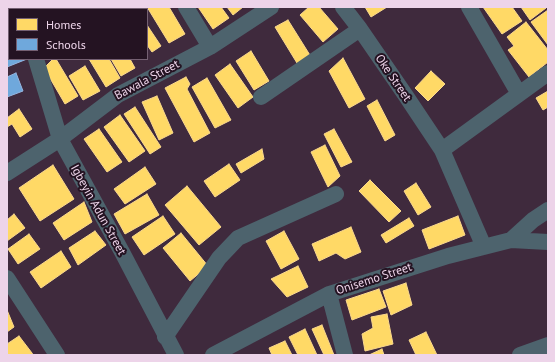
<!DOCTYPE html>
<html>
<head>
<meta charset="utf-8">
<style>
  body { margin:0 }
  #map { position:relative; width:555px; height:362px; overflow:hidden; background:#3f2a3d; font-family:"PT Sans",sans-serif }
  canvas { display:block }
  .frame { position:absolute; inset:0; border:8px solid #edd4e9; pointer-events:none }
  .legend { position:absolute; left:8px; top:8px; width:140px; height:52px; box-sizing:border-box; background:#241322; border:1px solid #746072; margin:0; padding:5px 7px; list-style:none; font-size:12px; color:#edd4e9 }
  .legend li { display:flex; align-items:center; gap:8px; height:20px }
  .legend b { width:20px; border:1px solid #746072 }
</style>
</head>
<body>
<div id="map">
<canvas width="555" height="362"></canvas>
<div class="frame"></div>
<ul class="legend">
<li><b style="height:11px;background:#ffd966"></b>Homes</li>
<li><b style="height:11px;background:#6fa8dc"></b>Schools</li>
</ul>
</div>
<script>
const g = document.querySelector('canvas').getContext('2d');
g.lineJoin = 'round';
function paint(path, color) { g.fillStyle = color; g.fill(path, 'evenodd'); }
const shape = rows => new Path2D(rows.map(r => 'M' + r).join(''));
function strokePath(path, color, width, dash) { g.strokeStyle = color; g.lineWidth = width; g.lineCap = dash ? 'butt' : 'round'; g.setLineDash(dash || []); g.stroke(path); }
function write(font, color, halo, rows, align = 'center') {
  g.font = font + ' "PT Sans",sans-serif'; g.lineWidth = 4; g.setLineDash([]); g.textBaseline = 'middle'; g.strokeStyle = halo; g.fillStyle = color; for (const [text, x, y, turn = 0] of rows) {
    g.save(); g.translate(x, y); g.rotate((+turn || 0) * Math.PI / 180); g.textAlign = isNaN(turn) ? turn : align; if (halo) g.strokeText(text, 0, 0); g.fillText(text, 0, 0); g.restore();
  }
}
const homes = shape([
  [46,7,82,7,75,9,47,9,46,7],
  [147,7,169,7,185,34,169,43,147,7],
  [198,7,221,7,229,18,213,29,198,7],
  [227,7,243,7,233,15,227,7],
  [309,7,319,7,338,29,323,42,300,15,309,7],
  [365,7,387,7,371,17,365,7],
  [483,7,512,7,522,21,502,34,483,7],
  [521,7,546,7,546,8,530,20,521,7],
  [548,10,548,45,531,22,548,10],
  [288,20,313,60,300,68,275,27,288,20],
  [526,22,548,50,548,62,529,77,508,50,514,46,507,37,526,22],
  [147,25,161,46,152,52,147,45,147,25],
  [251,51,269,81,254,90,236,61,251,51],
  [343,58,365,99,349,108,329,71,343,58],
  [53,59,56,59,78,96,65,104,44,68,53,59],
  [89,59,109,59,120,78,106,87,89,59],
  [111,59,130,59,135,68,121,76,111,59],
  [230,64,253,97,238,108,215,75,230,64],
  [85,66,100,91,83,100,69,76,85,66],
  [431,71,445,84,428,101,415,88,431,71],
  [186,77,190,84,187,89,210,133,194,142,165,88,186,77],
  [207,78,231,120,215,128,192,87,207,78],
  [548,91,548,107,543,110,536,98,548,91],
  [157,96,173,133,159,140,142,102,157,96],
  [377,100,395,135,385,141,367,106,377,100],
  [135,107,161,147,150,154,124,114,135,107],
  [19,109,32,129,20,137,12,124,7,127,7,118,19,109],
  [120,115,145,151,129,162,104,127,120,115],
  [99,129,122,162,107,172,84,139,99,129],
  [334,129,352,162,341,167,324,134,334,129],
  [325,145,340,176,328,187,311,152,325,145],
  [262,149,264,159,241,173,236,164,262,149],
  [229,164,240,180,215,197,204,181,229,164],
  [53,165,74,199,40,221,19,188,53,165],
  [145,167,156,184,125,204,114,189,145,167],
  [370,180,401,211,389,222,359,191,370,180],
  [416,183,431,207,418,215,404,191,416,183],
  [187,186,221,227,199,245,165,205,187,186],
  [147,194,159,215,125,234,114,214,147,194],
  [84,202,92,222,64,240,53,223,84,202],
  [14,214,25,228,7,241,7,220,14,214],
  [163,216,175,234,144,255,132,237,163,216],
  [458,216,465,235,429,249,422,230,458,216],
  [409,218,414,226,386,243,381,235,409,218],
  [351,227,361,252,345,259,336,253,319,261,312,244,351,227],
  [95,231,106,245,78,265,69,248,95,231],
  [284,231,299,259,281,269,266,241,284,231],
  [181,233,208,266,190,281,163,248,181,233],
  [29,234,40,249,18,264,8,249,29,234],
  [61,251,71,267,41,288,30,272,61,251],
  [298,266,308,287,287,297,271,279,298,266],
  [406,283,412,305,391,315,383,291,406,283],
  [379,289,386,307,352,320,346,300,379,289],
  [7,310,14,327,7,332,7,310],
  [387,314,393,344,365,351,362,334,373,328,371,317,387,314],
  [322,325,334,355,324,355,312,329,322,325],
  [305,329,317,355,298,355,289,337,305,329],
  [426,332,437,355,416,355,409,340,426,332],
  [19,336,32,353,33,355,7,355,7,344,19,336],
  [285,341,292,355,272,355,269,348,285,341],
  [382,349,384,355,369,355,382,349]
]);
paint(homes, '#ffd966');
strokePath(homes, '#fad88d', 1);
const schools = shape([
  [7,7,16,7,16,9,9,9,9,37,7,37,7,7],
  [7,48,9,48,9,59,27,59,7,67,7,48],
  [16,73,23,91,7,97,7,77,16,73]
]);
paint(schools, '#6fa8dc');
strokePath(schools, '#95b5e0', 1);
strokePath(shape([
  [29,7,29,9],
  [186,7,210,47],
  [343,7,360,29,406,96,442,150],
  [469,7,519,94],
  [36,59,60,139,122,252,176,355],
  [261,97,360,29],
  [7,173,60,139,118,95,210,47,271,7],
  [511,240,533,220,548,210],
  [484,247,442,150,548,73],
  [7,278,57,355],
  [329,294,345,355],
  [165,337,219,258,238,238,336,194],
  [213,355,329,294,448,256,511,240,548,242],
  [520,355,548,345]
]), '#4d636d', 16);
write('12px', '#edd4e9', '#241322', [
  ["Oke Street",393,78,56],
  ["Bawala Street",147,80,-28],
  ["Igbeyin Adun Street",98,210,61],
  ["Onisemo Street",374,279,-18]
]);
</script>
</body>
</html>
